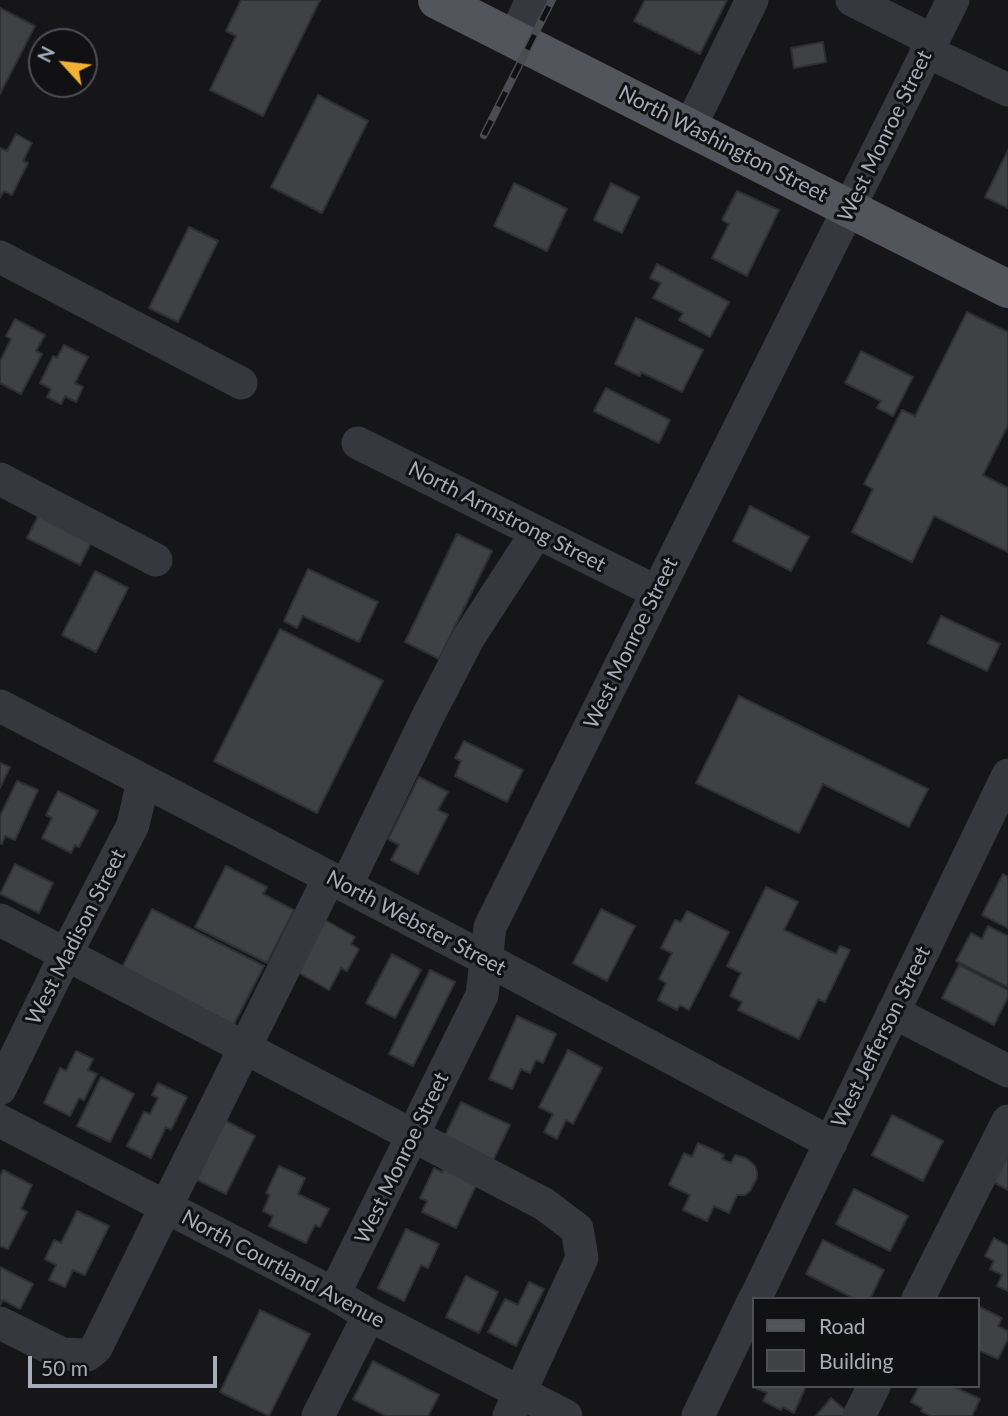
<!DOCTYPE html>
<html>
<head>
<meta charset="utf-8">
<style>
  body { margin:0 }
  #map { position:relative; width:1008px; height:1416px; overflow:hidden; background:#161618; font-family:Lato,sans-serif }
  canvas { display:block }
  .legend { position:absolute; left:752px; top:1297px; width:228px; height:91px; box-sizing:border-box; background:#111113; border:2px solid #4d4f55; margin:0; padding:9px 12px; list-style:none; font-size:21px; color:#a8adb8 }
  .legend li { display:flex; align-items:center; gap:14px; height:35px }
  .legend b { width:35px; border:2px solid #4d4f55 }
  .north { position:absolute; left:28px; top:28px; width:70px; height:70px; box-sizing:border-box; background:#111113; border:2px solid #4d4f55; border-radius:50%; rotate:297deg; font-size:19px; font-weight:700; line-height:28px; text-align:center; color:#a8adb8 }
  .north::after { content:''; display:block; margin:auto; width:24px; height:32px; background:#f2b134; clip-path:polygon(50% 0,100% 100%,50% 72%,0 100%) }
  .scale { position:absolute; left:28px; top:1356px; width:189px; height:32px; box-sizing:border-box; border:4px solid #a8adb8; border-top:0; padding-left:9px; font-size:21px; line-height:24px; white-space:nowrap; color:#a8adb8; -webkit-text-stroke:5px #111113; paint-order:stroke }
</style>
</head>
<body>
<div id="map">
<canvas width="1008" height="1416"></canvas>
<ul class="legend">
<li><b style="height:9px;background:#53555c"></b>Road</li>
<li><b style="height:19px;background:#404145"></b>Building</li>
</ul>
<div class="north">N</div>
<div class="scale">50 m</div>
</div>
<script>
const g = document.querySelector('canvas').getContext('2d');
g.lineJoin = 'round';
function paint(path, color) { g.fillStyle = color; g.fill(path, 'evenodd'); }
const shape = rows => new Path2D(rows.map(r => 'M' + r).join(''));
function strokePath(path, color, width, dash) { g.strokeStyle = color; g.lineWidth = width; g.lineCap = dash ? 'butt' : 'round'; g.setLineDash(dash || []); g.stroke(path); }
function write(font, color, halo, rows, align = 'center') {
  g.font = font + ' Lato,sans-serif'; g.lineWidth = 6; g.setLineDash([]); g.textBaseline = 'middle'; g.strokeStyle = halo; g.fillStyle = color; for (const [text, x, y, turn = 0] of rows) {
    g.save(); g.translate(x, y); g.rotate((+turn || 0) * Math.PI / 180); g.textAlign = isNaN(turn) ? turn : align; if (halo) g.strokeText(text, 0, 0); g.fillText(text, 0, 0); g.restore();
  }
}
const building = shape([
  [241,0,320,0,263,116,210,90,236,36,226,31,241,0],
  [645,0,727,0,700,54,634,21,645,0],
  [0,8,35,26,0,94,0,8],
  [823,42,826,62,794,68,791,48,823,42],
  [318,95,368,121,322,213,271,187,318,95],
  [16,134,32,143,23,161,28,163,12,195,4,191,0,198,0,148,7,151,16,134],
  [1008,150,1008,208,985,197,1008,150],
  [514,183,567,209,547,251,494,226,514,183],
  [611,183,639,197,622,233,594,220,611,183],
  [737,191,779,210,747,276,712,258,729,224,722,220,737,191],
  [189,227,218,241,178,322,149,308,189,227],
  [657,264,729,302,710,337,679,320,683,313,653,298,661,283,650,278,657,264],
  [967,312,1008,332,1008,425,983,475,1008,488,1008,552,934,516,912,562,852,532,873,489,864,484,902,410,915,416,967,312],
  [636,318,703,350,682,392,641,372,640,376,615,364,636,318],
  [15,319,45,335,36,351,42,354,21,394,0,383,0,361,11,339,6,336,15,319],
  [64,345,88,357,75,383,83,387,76,402,65,396,61,404,47,397,51,389,40,383,53,356,57,358,64,345],
  [861,351,913,377,893,416,877,408,881,401,845,383,861,351],
  [606,388,670,420,659,443,594,411,606,388],
  [750,506,809,537,791,571,733,541,750,506],
  [40,512,93,539,80,565,27,538,40,512],
  [457,534,492,551,439,659,405,642,457,534],
  [308,569,378,602,359,642,303,616,297,628,284,621,308,569],
  [95,571,128,588,96,652,62,635,95,571],
  [941,616,1000,644,987,671,928,643,941,616],
  [280,629,383,681,317,813,214,761,280,629],
  [739,696,928,789,909,827,823,784,799,833,696,783,739,696],
  [464,741,523,770,507,802,455,776,461,761,455,758,464,741],
  [0,763,10,767,0,788,0,763],
  [419,777,448,792,438,810,448,815,418,874,391,860,399,845,388,839,419,777],
  [17,781,38,790,15,840,5,836,2,844,0,843,0,816,17,781],
  [58,791,98,811,79,847,75,845,71,853,42,838,52,818,46,815,58,791],
  [15,864,53,883,39,913,0,894,15,864],
  [226,866,267,887,263,894,294,910,267,963,195,927,226,866],
  [1003,874,1008,877,1008,928,982,915,1003,874],
  [766,887,798,902,784,930,836,954,840,946,850,950,825,1002,818,999,799,1039,738,1010,742,1002,730,996,741,973,727,966,766,887],
  [152,909,264,966,231,1030,119,973,152,909],
  [601,909,635,926,607,981,573,963,601,909],
  [687,911,729,932,689,1010,680,1005,677,1010,658,1000,666,983,659,979,672,953,661,948,675,920,681,922,687,911],
  [325,920,355,937,351,944,359,949,347,971,341,968,329,990,297,972,325,920],
  [988,926,1008,936,1008,987,956,961,971,933,982,939,988,926],
  [392,954,421,970,395,1018,366,1003,392,954],
  [959,965,1008,990,1008,997,994,1025,942,998,959,965],
  [430,970,455,982,413,1066,389,1054,430,970],
  [517,1016,556,1034,543,1063,536,1060,530,1073,521,1069,512,1089,489,1079,517,1016],
  [568,1050,602,1068,573,1124,566,1120,557,1139,544,1132,553,1114,539,1107,568,1050],
  [76,1051,93,1059,88,1070,97,1074,84,1100,79,1098,70,1116,44,1103,60,1068,66,1071,76,1051],
  [101,1077,134,1094,110,1142,77,1126,101,1077],
  [158,1083,187,1097,171,1130,166,1127,151,1158,127,1146,144,1112,150,1114,158,1098,152,1095,158,1083],
  [461,1102,510,1125,490,1167,441,1144,461,1102],
  [892,1115,943,1141,923,1181,872,1155,892,1115],
  [224,1120,255,1136,226,1194,195,1179,224,1120],
  [1008,1140,1008,1190,988,1179,1008,1140],
  [698,1143,724,1155,722,1159,731,1163,735,1155,746,1158,755,1166,757,1172,757,1178,750,1191,745,1195,737,1195,729,1213,714,1206,707,1221,683,1210,690,1195,669,1185,684,1153,692,1157,698,1143],
  [446,1164,479,1179,456,1228,422,1212,427,1201,420,1198,434,1168,442,1172,446,1164],
  [279,1166,305,1178,298,1194,329,1209,320,1227,315,1225,306,1243,269,1226,273,1216,263,1211,270,1195,266,1193,279,1166],
  [3,1170,32,1185,21,1209,27,1212,8,1249,0,1246,0,1177,3,1170],
  [854,1189,908,1216,890,1251,836,1224,854,1189],
  [77,1211,109,1226,85,1275,73,1270,65,1287,49,1280,56,1265,45,1259,54,1240,61,1243,77,1211],
  [406,1229,439,1244,428,1268,421,1265,404,1301,378,1288,406,1229],
  [994,1238,1008,1246,1008,1291,997,1286,1002,1275,990,1269,994,1261,985,1256,994,1238],
  [823,1240,884,1270,870,1299,855,1299,806,1274,823,1240],
  [0,1267,33,1284,20,1309,3,1300,0,1305,0,1267],
  [466,1276,498,1292,479,1333,446,1317,466,1276],
  [529,1282,544,1289,516,1346,488,1332,505,1299,518,1305,529,1282],
  [978,1306,1002,1318,998,1326,1008,1331,1008,1339,998,1359,978,1350,978,1306],
  [260,1310,310,1334,269,1416,220,1392,260,1310],
  [373,1361,439,1395,428,1416,386,1416,353,1399,373,1361],
  [754,1384,754,1386,806,1386,794,1413,783,1407,781,1410,763,1401,767,1393,753,1387,754,1384],
  [919,1386,952,1386,980,1399,972,1416,931,1416,921,1411,922,1408,911,1402,919,1386],
  [831,1398,850,1414,849,1416,816,1416,831,1398]
]);
paint(building, '#404145');
strokePath(building, '#303034', 2);
strokePath(shape([
  [852,0,932,40],
  [514,38,532,0],
  [926,51,1008,90],
  [690,127,752,0],
  [0,257,241,383],
  [358,443,657,592],
  [0,479,156,560],
  [0,706,486,959,831,1143],
  [346,886,428,716,469,637,537,532],
  [0,920,544,1204,577,1229,582,1258,509,1416],
  [893,1012,1008,1071],
  [0,1089,66,954,133,825,143,781],
  [0,1121,334,1294,369,1315,566,1416],
  [334,1294,482,995,490,927,953,0],
  [755,1299,1008,775],
  [918,1299,1008,1121],
  [0,1323,62,1354,87,1355,96,1348,329,878],
  [318,1416,369,1315],
  [698,1416,754,1300],
  [859,1416,874,1386]
]), '#37383d', 33);
strokePath(shape([
  [437,0,1008,289]
]), '#53555c', 38);
const rail = shape([
  [484,135,552,0]
]);
strokePath(rail, '#4a4c52', 8);
strokePath(rail, '#111113', 5, [16]);
write('21px', '#a8adb8', '#111113', [
  ["West Monroe Street",885,136,-64],
  ["North Washington Street",723,144,27],
  ["North Armstrong Street",507,517,27],
  ["West Monroe Street",631,643,-64],
  ["North Webster Street",416,923,28],
  ["West Madison Street",76,937,-63],
  ["West Jefferson Street",881,1037,-64],
  ["West Monroe Street",402,1158,-64],
  ["North Courtland Avenue",283,1269,28]
]);
</script>
</body>
</html>
